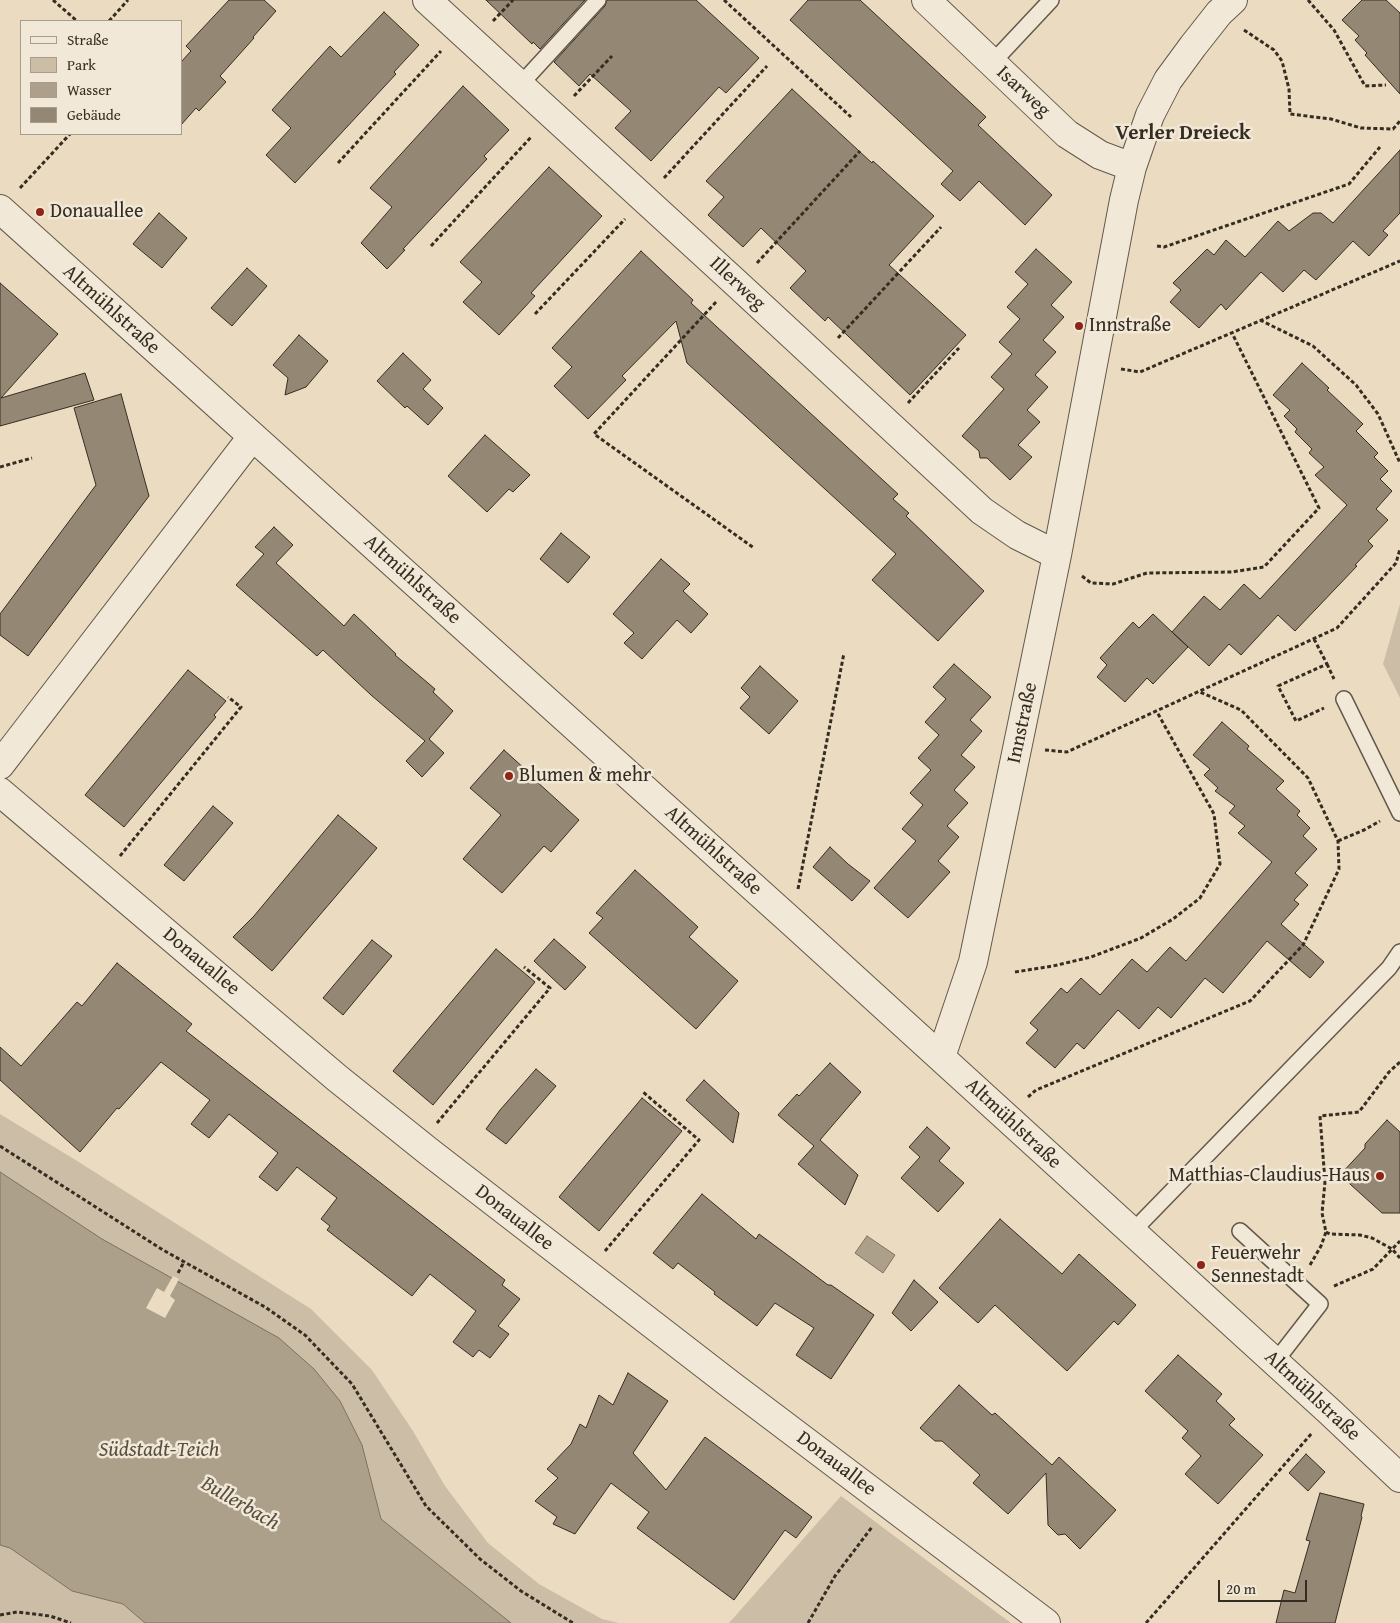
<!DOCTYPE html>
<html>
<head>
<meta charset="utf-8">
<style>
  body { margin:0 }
  #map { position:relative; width:1400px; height:1623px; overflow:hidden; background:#ebdcc1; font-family:"Gentium Book Plus",serif }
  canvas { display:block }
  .legend { position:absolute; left:20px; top:20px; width:162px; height:115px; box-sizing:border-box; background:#f2e8d7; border:1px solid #a79d8f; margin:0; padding:6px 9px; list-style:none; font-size:15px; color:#362d22 }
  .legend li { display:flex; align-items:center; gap:10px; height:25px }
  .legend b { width:25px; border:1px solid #a79d8f }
  .scale { position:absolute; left:1218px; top:1580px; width:89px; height:22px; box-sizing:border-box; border:2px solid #362d22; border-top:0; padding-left:6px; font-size:15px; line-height:18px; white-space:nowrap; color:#362d22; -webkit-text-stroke:4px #f2e8d7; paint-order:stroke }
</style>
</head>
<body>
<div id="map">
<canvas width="1400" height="1623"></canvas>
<ul class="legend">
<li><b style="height:6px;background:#f2e8d7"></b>Straße</li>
<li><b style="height:14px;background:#ccbea6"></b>Park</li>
<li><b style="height:14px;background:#ada08b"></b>Wasser</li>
<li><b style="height:14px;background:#948875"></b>Gebäude</li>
</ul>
<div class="scale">20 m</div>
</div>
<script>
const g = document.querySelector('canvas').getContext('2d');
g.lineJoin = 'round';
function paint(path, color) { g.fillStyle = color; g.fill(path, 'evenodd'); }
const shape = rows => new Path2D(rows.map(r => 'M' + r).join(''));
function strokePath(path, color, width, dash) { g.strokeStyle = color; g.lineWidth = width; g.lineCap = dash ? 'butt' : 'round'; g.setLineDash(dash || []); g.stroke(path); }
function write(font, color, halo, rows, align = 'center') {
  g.font = font + ' "Gentium Book Plus",serif'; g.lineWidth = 5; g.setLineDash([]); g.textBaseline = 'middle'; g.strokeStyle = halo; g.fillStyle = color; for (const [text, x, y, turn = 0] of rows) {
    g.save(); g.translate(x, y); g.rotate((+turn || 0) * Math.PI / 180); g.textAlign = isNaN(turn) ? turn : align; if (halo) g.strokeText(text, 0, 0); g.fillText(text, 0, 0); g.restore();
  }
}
paint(shape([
  [1400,604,1400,698,1383,664],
  [0,1114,74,1159,311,1309,372,1370,413,1431,445,1486,488,1543,539,1584,602,1619,619,1623,0,1623],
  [841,1496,953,1580,1011,1623,729,1623]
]), '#ccbea6');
const water = shape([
  [0,1172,102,1239,279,1338,314,1369,340,1401,362,1445,381,1519,511,1623,145,1623,123,1604,72,1591,10,1548,0,1545,0,1172],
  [867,1236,895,1255,883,1273,855,1253,867,1236]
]);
paint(water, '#ada08b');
strokePath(water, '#7d7261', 1);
paint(shape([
  [173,1276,179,1279,170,1296,175,1300,165,1318,146,1308,157,1288,164,1292]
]), '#ebdcc1');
const building = shape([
  [229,0,264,0,276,11,253,37,254,38,220,76,226,82,199,111,196,108,181,125,181,62,191,51,186,46,229,0],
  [486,0,585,0,540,49,533,42,532,44,486,0],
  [607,0,696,0,759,58,726,93,719,87,651,161,615,128,631,111,590,74,579,86,554,62,605,6,607,0],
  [808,0,860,0,986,117,978,125,1052,195,1025,225,979,181,960,201,941,184,953,171,790,20,808,0],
  [1362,0,1386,0,1400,13,1400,94,1365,55,1367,53,1355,40,1359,36,1342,20,1362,0],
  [384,12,419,45,394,72,396,74,295,183,266,155,291,128,272,110,330,46,341,57,384,12],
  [463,86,509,130,484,156,487,159,403,249,405,250,387,269,361,243,392,207,370,188,463,86],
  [792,89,872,163,873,161,934,216,889,265,966,335,910,395,828,317,825,321,790,288,806,271,761,228,743,247,708,215,724,197,706,181,792,89],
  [1400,150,1400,213,1383,231,1388,235,1369,256,1353,241,1316,280,1304,270,1283,292,1261,272,1226,310,1221,304,1199,328,1170,302,1181,290,1173,283,1207,249,1214,255,1226,240,1245,257,1278,221,1289,231,1313,213,1321,213,1333,223,1400,150],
  [549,167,602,216,531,293,535,296,499,335,463,302,482,282,460,262,549,167],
  [159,213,187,238,162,268,133,244,159,213],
  [1036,249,1072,282,1051,305,1064,317,1043,340,1056,352,1035,375,1048,387,1027,410,1040,422,1018,445,1032,457,1010,480,987,458,980,458,979,451,962,436,1004,389,991,377,1012,354,999,342,1020,319,1007,307,1028,284,1015,272,1036,249],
  [641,251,693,300,691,303,898,494,893,499,909,513,906,516,984,591,938,641,872,580,896,554,687,363,676,321,622,376,626,380,588,419,554,386,572,367,552,348,641,251],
  [247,268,267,286,232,326,211,308,247,268],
  [0,283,58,334,1,398,85,373,94,400,0,426,0,283],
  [299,335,328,361,306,387,285,395,288,378,273,365,299,335],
  [403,353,431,380,423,389,443,408,428,425,407,406,405,408,377,381,403,353],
  [1302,363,1329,388,1327,390,1363,424,1356,431,1378,453,1374,457,1388,471,1380,479,1392,491,1376,509,1388,520,1368,541,1373,546,1355,565,1357,566,1295,631,1278,615,1241,655,1229,644,1209,666,1172,632,1188,647,1153,684,1147,678,1125,702,1097,677,1107,665,1100,658,1133,622,1139,628,1153,614,1172,632,1204,596,1220,610,1244,584,1260,599,1347,505,1315,475,1324,467,1309,453,1312,449,1295,432,1297,429,1284,416,1290,410,1273,395,1302,363],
  [121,394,149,496,28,656,0,635,0,614,96,485,74,408,121,394],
  [485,435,530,475,513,492,509,489,487,512,448,476,485,435],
  [274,527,293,545,276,563,344,626,354,614,396,654,395,655,435,689,433,692,453,711,429,739,444,753,422,777,406,761,425,741,371,695,323,650,317,656,236,585,264,554,255,547,274,527],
  [561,533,590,557,568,583,540,559,561,533],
  [661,559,690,584,683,591,708,614,691,633,677,620,642,659,624,643,634,633,613,614,661,559],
  [954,664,991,697,970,720,982,731,961,755,975,767,954,790,968,803,947,826,959,837,938,861,950,872,908,918,874,888,916,841,902,829,923,805,910,793,931,770,918,758,939,735,925,722,946,699,933,687,954,664],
  [760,666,798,701,769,734,740,708,750,697,741,688,760,666],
  [188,670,226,701,214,715,216,717,124,827,85,795,188,670],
  [1222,722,1249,746,1247,749,1284,781,1276,789,1300,811,1297,815,1310,828,1303,836,1317,849,1295,873,1308,885,1294,900,1299,904,1281,924,1324,962,1310,978,1267,941,1223,993,1205,978,1171,1018,1158,1007,1139,1029,1118,1010,1084,1049,1077,1043,1055,1068,1026,1043,1038,1030,1030,1023,1061,988,1067,993,1081,978,1100,995,1132,959,1147,972,1170,947,1186,961,1272,862,1238,833,1245,826,1229,813,1235,806,1215,791,1218,788,1204,775,1210,769,1193,755,1222,722],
  [504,750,536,779,535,780,579,820,551,852,544,846,502,893,463,859,501,815,470,788,504,750],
  [213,806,233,823,184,881,164,865,213,806],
  [338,815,377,848,272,971,233,937,254,916,338,815],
  [830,847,848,864,870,881,852,901,813,867,830,847],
  [635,870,698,927,689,937,738,981,696,1029,589,933,603,918,596,913,635,870],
  [554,939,586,967,565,990,534,961,554,939],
  [372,940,392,956,343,1015,323,998,372,940],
  [496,949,535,982,433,1105,393,1071,496,949],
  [117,963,192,1024,186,1031,505,1280,502,1285,520,1299,498,1326,509,1334,490,1358,479,1350,473,1357,453,1342,476,1311,430,1274,412,1296,327,1230,330,1226,321,1219,337,1198,297,1167,277,1191,259,1177,278,1153,229,1114,209,1138,191,1124,210,1100,161,1062,119,1109,117,1108,80,1152,0,1080,0,1047,21,1066,77,1002,82,1006,117,963],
  [830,1063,861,1092,820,1140,858,1175,845,1205,798,1164,814,1146,778,1115,797,1094,799,1096,830,1063],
  [536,1069,556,1086,506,1144,486,1129,500,1110,536,1069],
  [704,1080,739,1113,733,1143,686,1100,704,1080],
  [642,1098,682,1131,599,1231,559,1197,642,1098],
  [1387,1120,1400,1132,1400,1213,1382,1213,1340,1175,1365,1148,1365,1144,1387,1120],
  [927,1127,950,1148,939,1161,964,1183,938,1212,901,1178,920,1157,909,1147,927,1127],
  [702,1194,756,1239,759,1234,828,1285,831,1285,874,1315,831,1379,796,1355,814,1328,775,1303,757,1326,714,1294,715,1292,678,1263,673,1269,653,1253,702,1194],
  [1000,1219,1062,1274,1079,1254,1136,1305,1118,1325,1114,1321,1067,1371,995,1305,978,1323,939,1288,1000,1219],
  [914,1280,938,1302,911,1331,892,1313,914,1280],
  [1178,1355,1222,1394,1216,1401,1235,1419,1229,1425,1263,1455,1218,1504,1185,1474,1201,1456,1182,1438,1188,1431,1145,1391,1178,1355],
  [628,1373,668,1401,633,1453,666,1490,705,1437,812,1517,796,1538,785,1530,734,1600,637,1528,649,1512,611,1483,575,1534,553,1524,557,1517,535,1501,558,1478,547,1469,571,1444,580,1424,586,1428,599,1395,613,1405,628,1373],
  [959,1385,992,1415,995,1413,1052,1465,1059,1457,1116,1510,1080,1549,1065,1534,1058,1535,1048,1525,1046,1473,1008,1514,973,1483,980,1475,942,1441,935,1441,920,1428,959,1385],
  [1306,1454,1325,1472,1308,1491,1289,1473,1306,1454],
  [1320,1493,1364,1504,1361,1516,1362,1517,1335,1623,1276,1623,1284,1590,1295,1593,1310,1541,1306,1540,1320,1493]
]);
paint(building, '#948875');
strokePath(building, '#362d22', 1);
const service = shape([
  [992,63,1051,0],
  [520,85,598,0],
  [1344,699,1400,813],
  [1240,1231,1320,1304,1275,1362],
  [1132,1232,1389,968,1400,952]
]);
const minor = shape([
  [427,0,736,283,982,511,1017,535,1057,555],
  [926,0,1067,134,1100,155,1132,167],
  [0,209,792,922,1330,1412,1400,1478],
  [0,765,252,437],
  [0,792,337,1078,428,1151,731,1385,1046,1623],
  [941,1057,973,962,1057,555,1124,200,1132,167,1150,115,1168,80,1193,46,1219,13,1233,0]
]);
strokePath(service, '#63594a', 18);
strokePath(minor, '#63594a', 30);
strokePath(shape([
  [53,0,77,21],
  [724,0,851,117],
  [1308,0,1334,30,1365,86,1386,85],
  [109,21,128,0],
  [493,21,513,0],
  [1244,30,1274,50,1282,61,1289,89,1290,114,1331,119,1361,128,1393,129,1400,121],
  [574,96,612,56],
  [338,163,441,51],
  [664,178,767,66],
  [20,188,70,134],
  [431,246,532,136],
  [1157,246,1164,247,1349,184,1380,147],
  [757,263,860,151],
  [716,302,594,434,754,548],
  [535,314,625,219],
  [1260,320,1313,346,1356,385,1378,414,1400,463],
  [838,338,941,227],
  [1121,369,1140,372,1400,261],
  [908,403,959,348],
  [0,467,32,458],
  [1082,576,1091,583,1113,584,1147,573,1232,572,1264,567,1319,508,1232,333],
  [1314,639,1327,664,1278,686,1296,721,1324,708],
  [1327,664,1334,679],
  [1045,750,1067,752,1337,628,1396,563,1400,549],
  [1338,841,1364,830,1380,821],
  [120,856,241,707,228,697],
  [798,889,844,653],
  [1015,972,1053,966,1091,957,1141,938,1173,919,1200,898,1220,864,1214,814,1157,712],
  [1028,1097,1036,1090,1250,1001,1303,945,1339,869,1338,841,1308,778,1241,710,1200,692],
  [437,1123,550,988,524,967],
  [0,1146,163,1250,265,1307,305,1335,352,1384,426,1506,480,1559,521,1591,573,1623],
  [1326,1232,1330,1234,1360,1235,1372,1238,1392,1249,1400,1258],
  [605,1251,699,1140,643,1092],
  [1310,1265,1321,1246,1326,1232,1322,1213,1325,1182,1320,1116,1359,1112,1389,1072,1400,1062],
  [178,1273,184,1262],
  [1334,1286,1373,1269,1400,1241],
  [0,1615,17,1612,50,1616,71,1623],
  [808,1623,835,1576,872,1527],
  [1146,1623,1312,1433]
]), '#362d22', 3, [4, 2.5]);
strokePath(service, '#f2e8d7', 15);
strokePath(minor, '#f2e8d7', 28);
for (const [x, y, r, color] of [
  [40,212,5,"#8f2418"],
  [1079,326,5,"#8f2418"],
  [509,776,5,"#8f2418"],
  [1380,1176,5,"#8f2418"],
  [1201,1265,5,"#8f2418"]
]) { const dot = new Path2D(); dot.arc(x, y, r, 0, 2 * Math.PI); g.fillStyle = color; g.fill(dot); strokePath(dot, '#f2e8d7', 2); }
write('20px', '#362d22', '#f2e8d7', [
  ["Isarweg",1023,92,43],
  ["Illerweg",737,284,43],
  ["Altmühlstraße",111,310,42],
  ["Altmühlstraße",412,580,42],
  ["Innstraße",1023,723,-78],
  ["Altmühlstraße",713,851,42],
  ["Donauallee",201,962,40],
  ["Altmühlstraße",1013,1124,43],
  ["Donauallee",514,1218,38],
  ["Altmühlstraße",1312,1396,43],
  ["Donauallee",836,1464,37]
]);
write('20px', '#362d22', '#f2e8d7', [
  ["Donauallee",50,212],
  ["Innstraße",1089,326],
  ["Blumen & mehr",519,776],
  ["Matthias-Claudius-Haus",1370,1176,"right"],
  ["Feuerwehr",1211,1254],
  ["Sennestadt",1211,1277]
], 'left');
write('bold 21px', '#362d22', '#f2e8d7', [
  ["Verler Dreieck",1183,134]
]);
write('italic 21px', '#5a5042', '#f2e8d7', [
  ["Südstadt-Teich",159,1451],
  ["Bullerbach",240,1504,30]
]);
</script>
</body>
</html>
